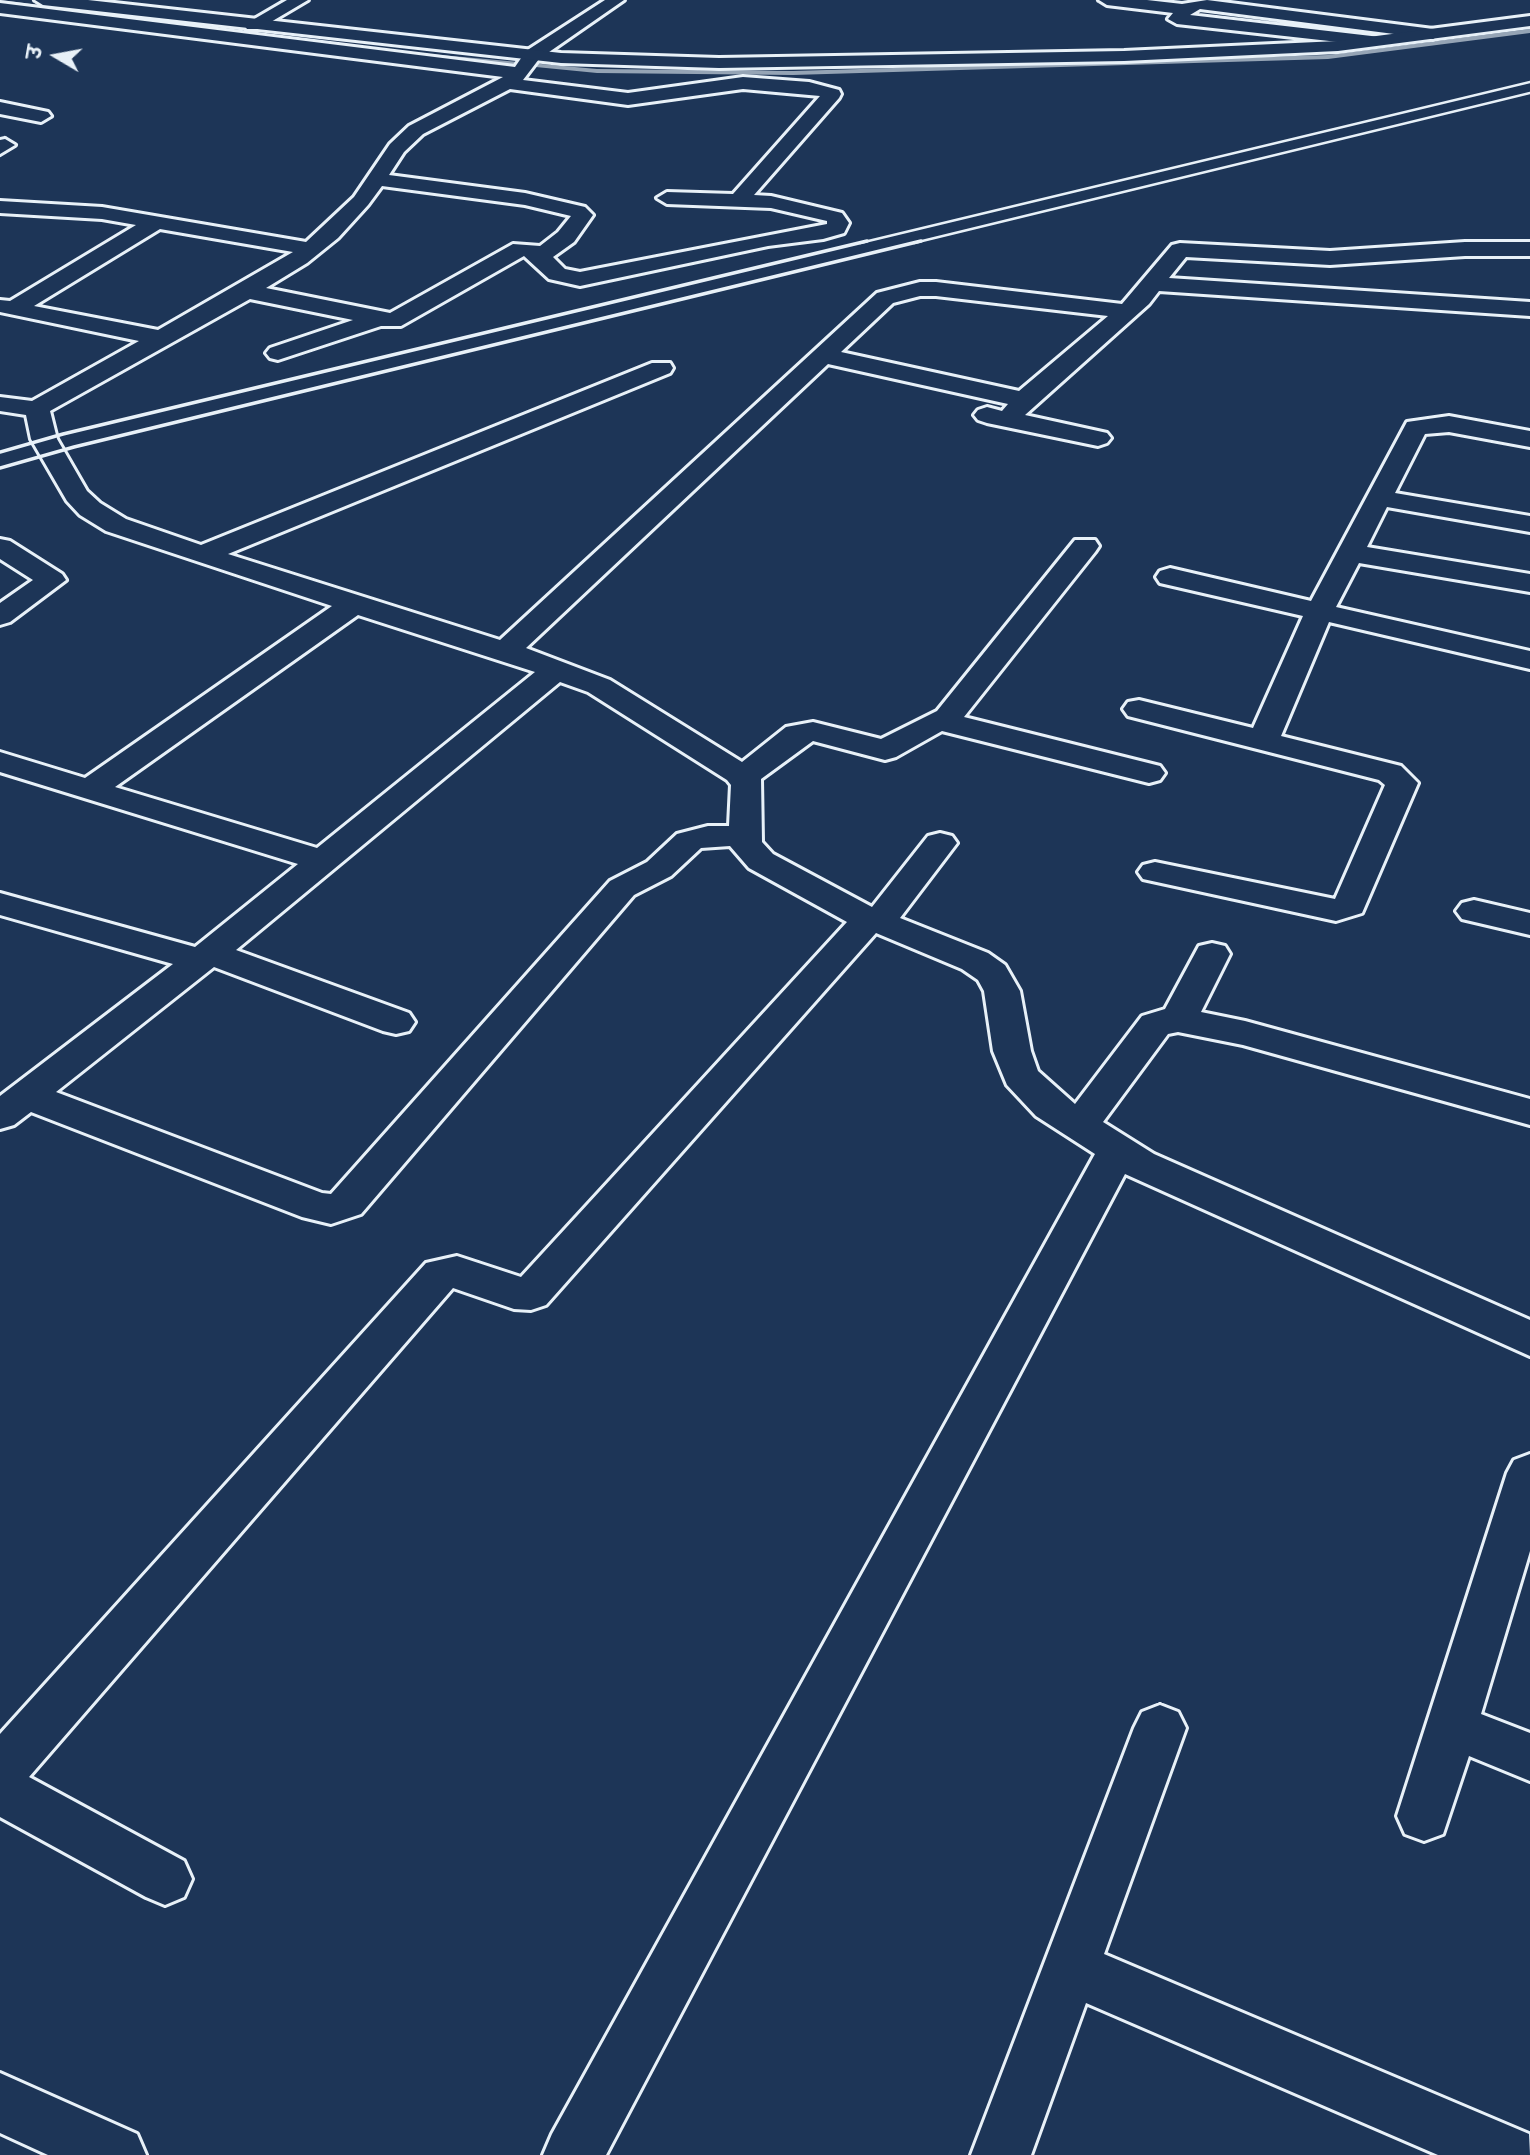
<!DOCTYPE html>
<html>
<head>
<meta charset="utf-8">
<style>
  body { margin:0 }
  #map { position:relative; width:1530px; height:2155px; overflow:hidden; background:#1d3557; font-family:"Comic Neue","Playpen Sans Deva",sans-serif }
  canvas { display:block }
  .north { position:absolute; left:21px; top:21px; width:70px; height:70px; -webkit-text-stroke:5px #1d3557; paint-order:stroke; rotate:280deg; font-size:19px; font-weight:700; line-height:28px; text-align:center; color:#e8f1f8 }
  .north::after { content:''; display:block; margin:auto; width:24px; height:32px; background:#e8f1f8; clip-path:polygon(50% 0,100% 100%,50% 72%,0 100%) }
</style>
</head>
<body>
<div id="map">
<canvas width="1530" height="2155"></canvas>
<div class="north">उ</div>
</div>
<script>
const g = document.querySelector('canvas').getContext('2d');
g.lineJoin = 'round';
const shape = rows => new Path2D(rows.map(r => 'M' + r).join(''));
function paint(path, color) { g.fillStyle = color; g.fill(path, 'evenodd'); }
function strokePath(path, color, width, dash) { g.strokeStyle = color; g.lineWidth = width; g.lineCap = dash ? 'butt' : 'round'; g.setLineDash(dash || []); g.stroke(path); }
paint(shape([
  [0,0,329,42,332,44,329,46,0,3,0,0],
  [1530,29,1530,33,1328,59,793,75,597,73,393,53,396,51,597,69,793,71,1328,55,1530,29]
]), '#95a4b5');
const minor = shape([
  [287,0,308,0,259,29,247,29,244,25,287,0],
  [605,0,624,0,539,59,523,80,628,93,743,77,809,82,839,90,841,94,839,98,754,195,771,196,842,213,849,223,844,233,823,239,768,246,580,286,549,279,524,256,401,326,381,326,278,360,270,358,266,353,270,348,353,320,250,299,50,411,57,439,87,491,100,503,126,519,201,545,652,363,670,363,673,368,670,373,228,554,500,640,877,293,920,282,936,282,1122,304,1172,245,1180,243,1330,251,1465,242,1530,242,1530,256,1465,256,1330,265,1186,257,1169,278,1530,302,1530,316,1159,291,1149,304,1025,415,1107,433,1111,438,1107,443,1098,446,987,423,978,420,974,415,978,410,987,407,1002,411,1008,404,828,364,526,648,610,680,742,762,786,727,813,722,881,739,937,711,1075,540,1095,540,1099,546,1095,552,964,717,1160,766,1165,773,1160,780,1149,783,942,731,896,757,885,760,813,741,761,779,762,842,773,854,872,907,928,836,940,833,952,836,957,843,900,918,988,953,1005,965,1020,991,1031,1051,1038,1071,1075,1104,1142,1016,1165,1009,1199,946,1212,943,1225,946,1230,954,1201,1012,1245,1021,1530,1099,1530,1125,1243,1045,1178,1032,1168,1034,1103,1122,1154,1154,1530,1320,1530,1356,1125,1174,606,2155,543,2155,552,2134,1095,1154,1036,1116,1007,1085,993,1051,984,991,978,980,962,969,876,933,546,1305,531,1310,514,1309,453,1288,29,1777,184,1861,192,1879,184,1897,165,1905,146,1897,0,1817,0,1734,426,1263,457,1256,521,1277,847,922,749,868,730,846,701,848,671,876,634,895,361,1214,331,1224,302,1217,31,1112,14,1125,0,1129,0,1096,173,964,0,915,0,893,195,947,298,864,0,772,0,752,85,778,332,606,106,531,80,515,67,501,31,439,26,415,0,411,0,397,32,401,139,341,0,312,0,300,10,301,136,225,102,219,0,213,0,201,102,207,306,242,354,197,390,144,409,126,503,77,0,13,0,3,515,67,526,51,605,0],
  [510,89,628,105,743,89,820,96,733,194,667,192,657,198,667,204,771,208,827,221,827,224,580,272,565,269,553,257,574,242,593,215,585,207,525,193,389,175,404,152,423,134,510,89],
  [382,186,525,205,571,216,558,232,540,246,513,244,390,313,266,288,307,263,338,238,368,205,382,186],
  [160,229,293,252,158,330,34,306,160,229],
  [920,296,936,296,1108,316,1019,391,841,352,893,303,920,296],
  [358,615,535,672,317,848,115,787,358,615],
  [560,682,588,692,727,780,731,785,729,826,708,826,677,834,647,862,610,881,331,1194,322,1193,56,1092,214,967,383,1031,396,1034,409,1031,415,1022,409,1013,236,950,560,682],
  [1099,0,1147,0,1182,4,1207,0,1433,29,1442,34,1433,39,1200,9,1190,15,1380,37,1383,41,1374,46,1177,24,1168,19,1173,13,1107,5,1099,0],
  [0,102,48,112,51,116,41,122,0,114,0,102],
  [5,139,15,145,0,154,0,140,5,139],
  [1449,416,1530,431,1530,447,1449,432,1425,434,1395,493,1530,516,1530,532,1387,507,1367,547,1530,574,1530,592,1359,563,1336,607,1530,651,1530,669,1329,622,1281,736,1401,766,1418,783,1362,913,1336,921,1143,879,1138,872,1143,865,1155,862,1335,899,1385,785,1379,780,1128,716,1123,709,1128,702,1139,700,1253,728,1303,616,1160,583,1156,577,1160,571,1170,568,1311,601,1407,422,1449,416],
  [0,539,10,541,62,574,66,580,10,622,0,625,0,603,33,580,0,559,0,539],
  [1474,900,1530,913,1530,935,1462,919,1456,911,1462,903,1474,900],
  [1530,1454,1530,1551,1481,1714,1530,1733,1530,1781,1469,1756,1443,1834,1424,1841,1405,1834,1397,1816,1507,1473,1514,1460,1530,1454],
  [1160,1705,1178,1712,1186,1728,1104,1954,1529,2134,1530,2155,1438,2155,1086,2003,1031,2155,971,2155,1134,1728,1142,1712,1160,1705],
  [0,2073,137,2134,146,2155,48,2155,0,2133,0,2073]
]);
const tertiary = shape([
  [35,0,88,0,561,53,719,58,1124,51,1338,41,1530,16,1530,26,1338,51,1124,61,719,68,561,63,43,5,35,0]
]);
strokePath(minor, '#e8f1f8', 6);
strokePath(tertiary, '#e8f1f8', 6);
paint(minor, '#1d3557');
paint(tertiary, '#1d3557');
strokePath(shape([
  [860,243,1530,82],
  [914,243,1530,93]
]), '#e8f1f8', 2.5);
strokePath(shape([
  [0,452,63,434,867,241],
  [0,468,74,447,921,241]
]), '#e8f1f8', 3.5);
</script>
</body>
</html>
